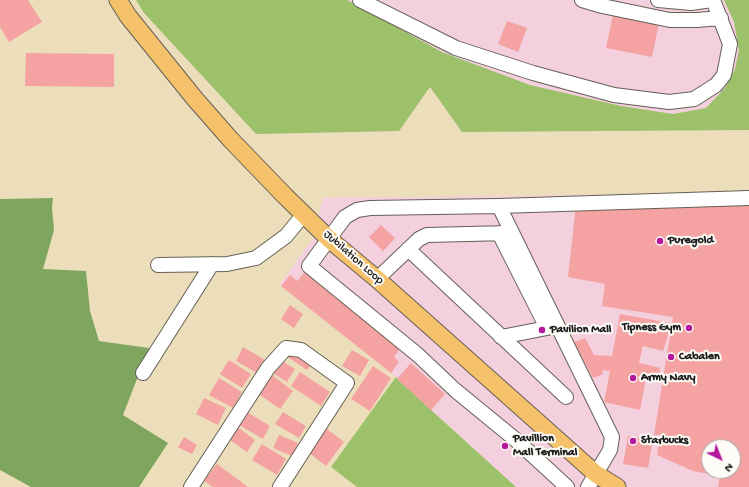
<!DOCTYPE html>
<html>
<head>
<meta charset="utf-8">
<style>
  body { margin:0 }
  #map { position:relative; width:749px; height:487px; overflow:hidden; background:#eddebb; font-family:"Gochi Hand",sans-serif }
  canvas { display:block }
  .north { position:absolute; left:701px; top:439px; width:40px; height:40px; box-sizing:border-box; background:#fdfcf7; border:1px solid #a3a29f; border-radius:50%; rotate:137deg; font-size:11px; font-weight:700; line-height:16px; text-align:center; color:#1c1c1c }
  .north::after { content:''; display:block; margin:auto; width:14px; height:18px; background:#b5179e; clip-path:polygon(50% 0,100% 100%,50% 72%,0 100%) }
</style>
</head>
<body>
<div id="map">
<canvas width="749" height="487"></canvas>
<div class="north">N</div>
</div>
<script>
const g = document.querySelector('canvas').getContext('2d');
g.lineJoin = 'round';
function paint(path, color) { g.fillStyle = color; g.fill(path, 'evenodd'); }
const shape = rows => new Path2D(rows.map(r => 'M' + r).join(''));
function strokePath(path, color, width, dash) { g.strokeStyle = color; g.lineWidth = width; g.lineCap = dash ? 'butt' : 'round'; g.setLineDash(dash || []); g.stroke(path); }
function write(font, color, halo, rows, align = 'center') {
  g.font = font + ' "Gochi Hand",sans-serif'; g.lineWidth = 4; g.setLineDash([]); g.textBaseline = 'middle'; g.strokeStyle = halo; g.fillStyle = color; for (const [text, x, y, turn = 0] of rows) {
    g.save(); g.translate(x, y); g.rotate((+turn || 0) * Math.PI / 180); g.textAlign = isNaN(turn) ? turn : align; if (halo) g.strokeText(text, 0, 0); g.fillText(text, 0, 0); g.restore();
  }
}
paint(shape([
  [136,0,749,0,749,129,462,132,430,87,399,131,256,134,144,13],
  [749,193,749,487,516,487,391,373,281,286,280,284,314,237,323,198],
  [709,447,733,447,733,471,709,471]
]), '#f4cfdd');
paint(shape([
  [136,0,347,0,442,52,530,85,621,106,673,114,706,108,725,88,735,69,739,50,734,22,724,0,749,0,749,130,462,132,430,87,399,131,256,134,144,13],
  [396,377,431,410,516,487,357,487,331,467]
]), '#9dc06a');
paint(shape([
  [53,198,52,208,54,230,43,269,86,271,90,311,99,341,149,348,123,415,168,443,139,487,31,487,0,470,0,199]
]), '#7ea65e');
paint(shape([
  [0,0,28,0,42,22,9,42,0,27],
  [613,14,659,23,652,57,606,48],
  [507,21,527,28,518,52,498,44],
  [26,53,114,54,114,87,25,86],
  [749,203,749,487,718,487,720,476,693,471,657,455,660,435,654,435,673,317,602,306,605,284,568,277,576,205],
  [709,447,733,447,733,471,709,471],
  [381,225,395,238,383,251,369,237],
  [305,272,401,347,394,357,399,362,391,373,281,286,290,275,297,281],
  [290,305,303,314,294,328,281,319],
  [620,314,670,323,667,339,663,351,643,346,639,363,660,368,659,380,646,378,640,410,604,402,610,371,602,370,603,374,593,378,574,342,585,338,594,355,612,356],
  [243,347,265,360,257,373,236,361],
  [352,350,369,360,360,376,342,366],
  [289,351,311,365,307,370,286,356],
  [279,359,295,369,287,382,271,372],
  [229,360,251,374,242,388,220,374],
  [411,363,445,394,431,410,397,379],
  [373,366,391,378,370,411,351,399],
  [268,372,293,391,280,409,254,391],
  [300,372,330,392,321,406,291,386],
  [219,378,242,392,233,408,209,395],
  [204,398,226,408,218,425,196,414],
  [247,412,270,426,263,439,239,425],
  [283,412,306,426,299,438,275,424],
  [236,426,255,440,247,452,227,438],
  [327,429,344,442,326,466,309,453],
  [279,435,298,443,292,456,273,448],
  [628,436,653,440,648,468,623,464],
  [184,437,197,445,192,454,178,447],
  [262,444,286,459,277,475,252,460],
  [217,464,248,487,213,487,204,481]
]), '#f4a3a2');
const minor = shape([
  [360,0,456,48,533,73,614,95,669,102,694,99,716,85,724,75,730,44,713,0],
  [582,0,602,6,670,20,697,20,721,18],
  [658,0,691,3,711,0],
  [499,206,612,437,610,450,588,487],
  [499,233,547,328,501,337],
  [408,249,566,397],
  [158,265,227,264,256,258,286,236,304,214],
  [377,279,419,239,427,235,508,233],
  [143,373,212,264],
  [191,487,268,368,286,348,301,350,347,383,280,487],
  [567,487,516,440,455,390,418,355,309,266,345,217,357,210,370,208,499,206,749,198]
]);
const major = shape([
  [118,0,128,16,195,99,231,140,285,196,329,239,377,279,596,474,617,487]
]);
strokePath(minor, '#656054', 16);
strokePath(major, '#656054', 19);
strokePath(minor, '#fff', 14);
strokePath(major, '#f5c16b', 17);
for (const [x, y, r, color] of [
  [660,241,4,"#b5179e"],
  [689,328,4,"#b5179e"],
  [542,330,4,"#b5179e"],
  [671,357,4,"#b5179e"],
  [633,378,4,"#b5179e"],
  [633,441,4,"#b5179e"],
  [505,446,4,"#b5179e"]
]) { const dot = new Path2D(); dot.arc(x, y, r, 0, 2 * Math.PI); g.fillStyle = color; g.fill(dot); strokePath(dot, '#fdfcf7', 1.5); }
write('bold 12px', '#1c1c1c', '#fdfcf7', [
  ["Puregold",668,241],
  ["Tipness Gym",681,328,"right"],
  ["Pavilion Mall",550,330],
  ["Cabalen",679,357],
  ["Army Navy",641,378],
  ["Pavillion",513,439],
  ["Mall Terminal",513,453],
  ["Starbucks",641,441]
], 'left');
write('12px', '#1c1c1c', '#fdfcf7', [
  ["Jubilation Loop",353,258,41]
]);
</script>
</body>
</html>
